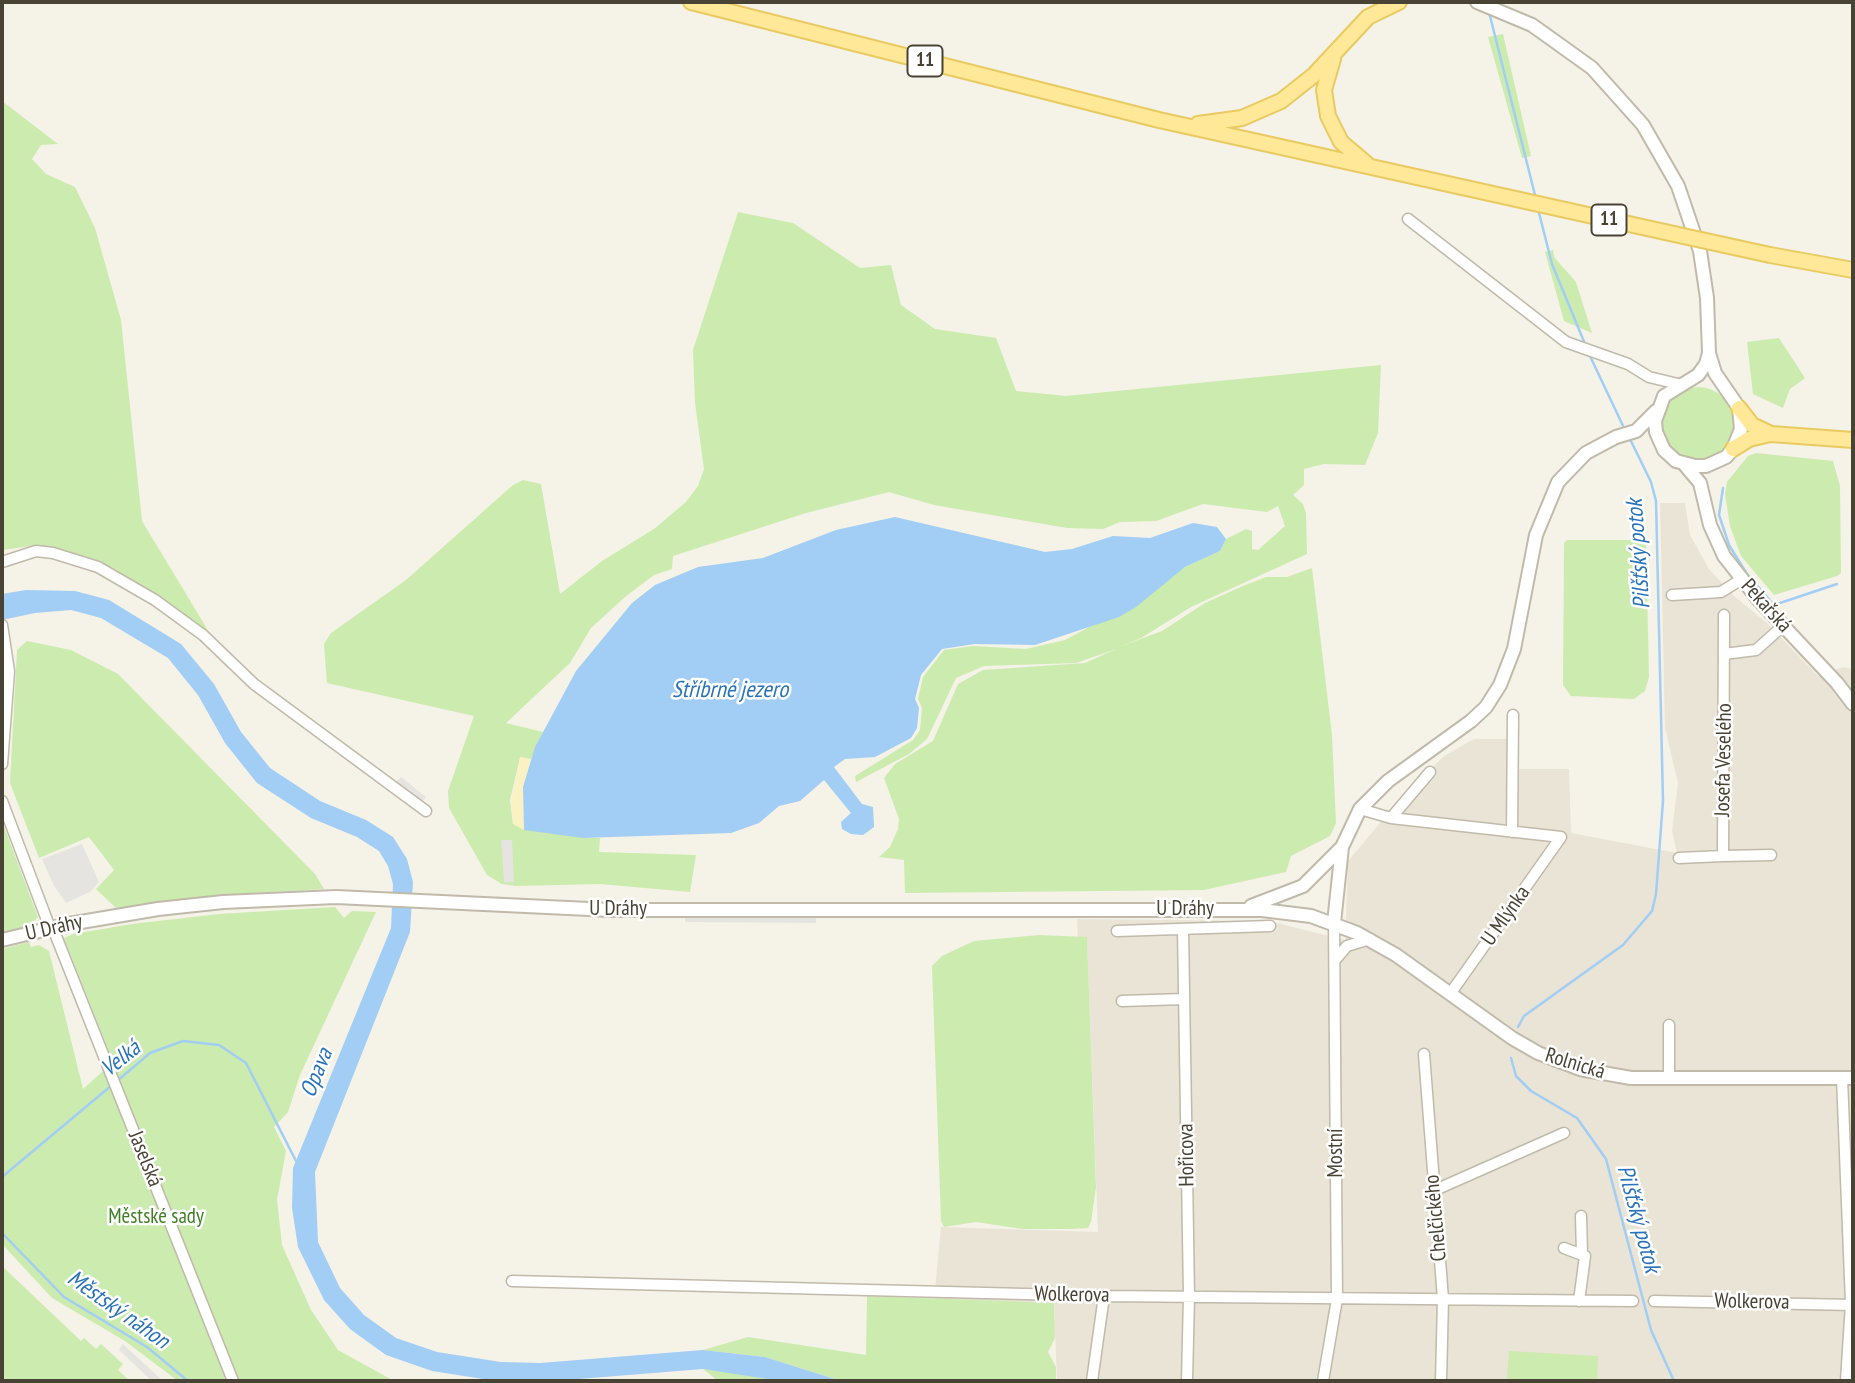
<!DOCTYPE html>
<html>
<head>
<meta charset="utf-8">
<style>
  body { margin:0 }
  #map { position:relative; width:1855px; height:1383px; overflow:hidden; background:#f5f2e8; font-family:"PT Sans Narrow",sans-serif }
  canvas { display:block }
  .frame { position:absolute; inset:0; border:4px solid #494336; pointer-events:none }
</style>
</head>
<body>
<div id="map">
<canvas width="1855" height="1383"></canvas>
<div class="frame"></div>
</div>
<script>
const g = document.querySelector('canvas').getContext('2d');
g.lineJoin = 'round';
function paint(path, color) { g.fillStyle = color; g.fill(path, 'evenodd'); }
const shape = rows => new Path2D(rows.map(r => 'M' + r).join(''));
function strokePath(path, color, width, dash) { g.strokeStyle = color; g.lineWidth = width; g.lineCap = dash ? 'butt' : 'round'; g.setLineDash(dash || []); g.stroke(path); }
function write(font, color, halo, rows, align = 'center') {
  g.font = font + ' "PT Sans Narrow",sans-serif'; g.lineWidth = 5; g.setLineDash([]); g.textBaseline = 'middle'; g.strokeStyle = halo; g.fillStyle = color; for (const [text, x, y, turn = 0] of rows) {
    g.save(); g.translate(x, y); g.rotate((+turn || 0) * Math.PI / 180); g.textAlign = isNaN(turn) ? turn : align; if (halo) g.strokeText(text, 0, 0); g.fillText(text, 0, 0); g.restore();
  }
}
paint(shape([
  [1660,503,1685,503,1690,535,1709,569,1734,596,1767,623,1818,676,1843,667,1853,669,1853,1381,1057,1381,1054,1303,934,1301,941,1227,1098,1232,1087,938,1078,937,1077,919,1269,921,1345,940,1348,861,1402,797,1444,756,1474,739,1512,739,1517,769,1569,769,1571,833,1677,853,1672,831,1678,783,1665,728]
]), '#e9e4d6');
paint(shape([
  [1503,34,1531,156,1522,158,1488,37],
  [2,101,58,144,41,145,32,159,46,174,75,187,95,228,121,320,142,521,212,637,96,561,56,549,32,546,2,550],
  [738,212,793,223,860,268,891,265,901,305,935,329,996,338,1016,391,1066,396,1381,365,1378,433,1365,465,1324,464,1304,469,1304,485,1293,495,1303,504,1306,513,1307,554,1191,607,1141,638,1119,647,1162,631,1205,603,1243,586,1266,577,1287,577,1312,568,1332,735,1336,823,1330,836,1291,856,1286,872,1204,890,905,893,904,860,879,857,890,847,898,829,899,819,884,778,895,764,933,741,958,684,983,670,1085,663,1116,649,1076,663,984,666,956,678,927,739,909,754,856,782,855,776,913,740,920,730,922,708,918,699,923,677,944,650,973,646,1026,649,1065,640,1147,596,1185,567,1220,551,1226,539,1246,529,1252,531,1252,549,1258,550,1285,526,1278,506,1267,512,1203,504,1156,521,1120,522,1103,529,1067,528,934,505,889,492,806,513,673,556,672,569,654,575,625,597,591,628,570,663,506,723,543,732,531,759,520,758,510,800,513,824,583,838,600,838,599,852,696,855,690,892,600,884,516,886,502,884,487,875,449,808,448,791,474,716,327,683,324,644,331,633,406,580,513,485,523,480,541,484,560,594,602,561,654,529,686,502,698,486,704,469,695,403,693,350],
  [1553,250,1554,257,1576,282,1592,333,1564,321,1545,252],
  [1779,338,1805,378,1790,389,1783,408,1753,394,1747,342],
  '1662 423a36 36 0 1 1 72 0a36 36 0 1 1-72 0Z',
  [1756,453,1833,461,1840,486,1841,573,1837,576,1774,595,1741,556,1730,526,1725,494,1727,482,1748,456],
  [1567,540,1641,540,1646,543,1649,677,1645,691,1634,699,1571,696,1563,685,1564,543],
  [27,641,71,650,118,674,315,874,324,889,219,895,116,908,96,889,114,870,89,837,39,858,10,783,17,650],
  [2,821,38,917,27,929,2,935],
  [335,907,344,918,352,911,376,912,300,1075,288,1112,274,1127,286,1151,277,1200,282,1245,311,1310,338,1350,394,1381,178,1381,125,1341,52,1298,2,1244,2,949,29,942,31,947,39,945,49,951,83,1089,113,1062,64,938,73,934,132,924,219,914],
  [1039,935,1087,937,1096,1187,1091,1222,1088,1228,1072,1229,1022,1229,976,1222,944,1227,941,1221,932,966,942,956,974,941],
  [2,1266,81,1341,84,1338,96,1349,101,1344,123,1364,118,1370,130,1381,2,1381],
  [867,1296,1054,1303,1055,1338,1048,1352,1056,1367,1056,1381,841,1381,765,1357,703,1350,748,1337,866,1355],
  [1509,1351,1598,1356,1597,1381,1507,1381],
  [703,1369,762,1376,780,1381,718,1381]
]), '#ccebaf');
paint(shape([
  [520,757,531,759,523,787,524,830,513,824,511,804]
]), '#faf2c3');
paint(shape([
  [401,777,426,797,420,805,393,786],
  [501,840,512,840,514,882,504,882],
  [82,844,99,882,90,892,66,903,54,886,42,859],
  [685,909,816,911,816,923,685,922],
  [123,1344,163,1381,152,1381,119,1350]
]), '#e6e4e0');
paint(shape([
  [895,517,1045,552,1072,549,1113,536,1150,538,1193,523,1217,527,1226,539,1220,551,1185,567,1136,607,1119,617,1035,645,975,644,942,649,921,675,915,699,919,708,917,728,911,738,875,757,845,759,834,767,862,804,873,807,874,827,863,835,851,834,842,829,841,822,851,813,824,780,800,801,779,806,759,823,731,833,583,838,524,830,523,787,535,747,576,671,632,603,655,585,698,567,763,558,836,530],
  [26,590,75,591,109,600,181,644,214,684,241,732,270,768,320,801,366,820,393,837,407,859,413,882,410,932,315,1172,318,1242,340,1288,364,1315,396,1338,437,1352,501,1362,540,1363,703,1350,765,1357,841,1381,780,1381,703,1369,554,1381,496,1381,432,1371,386,1355,350,1329,324,1300,298,1247,292,1208,293,1168,391,928,393,884,388,866,379,851,357,837,311,818,257,783,225,743,198,695,168,658,101,618,71,610,35,613,2,620,2,594]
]), '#a2cdf4');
strokePath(shape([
  [1489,12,1536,199],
  [1538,209,1552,264,1585,344],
  [1589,354,1625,430],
  [1723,488,1719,515,1729,545,1747,574,1774,605,1837,584],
  [1852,582,1853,582],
  [1518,1027,1524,1016,1623,945,1652,911,1656,894,1663,801,1656,501,1651,482,1630,439],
  [1511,1058,1516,1076,1531,1091,1577,1118,1606,1159,1651,1330,1674,1381],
  [117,1081,150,1053,183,1041,219,1045,246,1063,297,1163],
  [2,1177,112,1085],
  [2,1233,64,1297,147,1347,188,1381]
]), '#a2cdf4', 2.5);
const minor = shape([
  [1408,219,1566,342,1628,364,1649,377,1678,384],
  [2,562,36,551,53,553,98,567,155,600,203,635,254,684,426,811],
  [1672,595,1721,592,1742,579],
  [1724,615,1723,856,1771,855],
  [2,625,9,671,2,764],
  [1724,654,1756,650,1784,625],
  [2,801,50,928],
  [1360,809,1391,818,1561,837,1450,994],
  [1391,818,1430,772],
  [1512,832,1513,715],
  [1679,858,1723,856],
  [1183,929,1189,1296,1187,1381],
  [1117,931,1270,926],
  [56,936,233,1381],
  [1335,960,1347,946,1370,939],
  [1122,1001,1184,999],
  [1669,1025,1669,1078],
  [1424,1054,1443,1299,1441,1381],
  [1842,1078,1851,1303,1846,1381],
  [1433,1191,1564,1133],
  [1581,1216,1582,1255],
  [1564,1248,1585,1256,1579,1301],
  [512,1281,1104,1296,1633,1301],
  [1654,1301,1853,1305],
  [1092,1381,1104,1296],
  [1323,1381,1337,1299,1334,923]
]);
const tertiary = shape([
  [1477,2,1532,25,1592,68,1643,125,1678,186,1700,251,1707,298,1709,353,1706,364,1698,375,1664,396,1655,421,1656,432,1664,450,1676,461,1695,466,1706,466,1726,457,1733,449,1741,429,1739,408,1715,373,1709,353],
  [1684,464,1700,483,1710,525,1724,556,1758,599,1837,683,1853,704],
  [1251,906,1303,886,1342,847],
  [1334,923,1342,847,1360,809,1388,781,1471,721,1486,707,1500,685,1514,649,1536,535,1558,482,1586,453,1616,437,1636,431,1656,411],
  [2,940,69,924,158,909,223,902,336,897,610,910,1262,910,1311,916,1357,933,1396,955,1512,1038,1538,1053,1580,1069,1631,1078,1853,1078]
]);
const primary = shape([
  [691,2,1159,120,1665,232],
  [1333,59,1324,90,1328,116,1341,142,1367,164],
  [1198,124,1242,118,1281,101,1314,75,1368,17,1399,2],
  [1770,255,1853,270],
  [1739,408,1752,425,1771,434,1853,440],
  [1733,449,1749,439,1770,434]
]);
strokePath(minor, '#c1baaa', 13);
strokePath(tertiary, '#c1baaa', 16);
strokePath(primary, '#e9ca61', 18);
strokePath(minor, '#fff', 10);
strokePath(tertiary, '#fff', 12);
strokePath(primary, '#ffe897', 14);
const primaryBridge = shape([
  [1665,232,1770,255]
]);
strokePath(primaryBridge, '#e9ca61', 18, []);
strokePath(primaryBridge, '#ffe897', 14);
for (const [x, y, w] of [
  [925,61,35],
  [1609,220,35]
]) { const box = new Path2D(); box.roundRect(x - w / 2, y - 15.5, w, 31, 5); g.fillStyle = '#fff'; g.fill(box); strokePath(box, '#494336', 2); }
write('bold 19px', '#494336', null, [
  ["11",925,61],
  ["11",1609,220]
]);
write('21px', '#494336', '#fff', [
  ["Pekařská",1766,606,48],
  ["Josefa Veselého",1724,760,-89],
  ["U Dráhy",618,909],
  ["U Dráhy",1185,909],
  ["U Mlýnka",1506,916,-55],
  ["U Dráhy",54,928,-13],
  ["Rolnická",1575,1064,17],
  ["Mostní",1336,1153,-90],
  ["Hořicova",1187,1155,-91],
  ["Jaselská",145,1159,68],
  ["Chelčického",1436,1218,-95],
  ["Wolkerova",1072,1295,1],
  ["Wolkerova",1752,1302,1]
]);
write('21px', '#417e26', '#fff', [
  ["Městské sady",156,1217]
]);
write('italic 23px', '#2973ba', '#fff', [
  ["Pilšťský potok",1639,554,-94],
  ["Stříbrné jezero",730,690],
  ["Velká",121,1059,-38],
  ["Opava",317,1073,-68],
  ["Pilšťský potok",1638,1219,75],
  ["Městský náhon",118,1310,35]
]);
</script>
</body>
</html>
